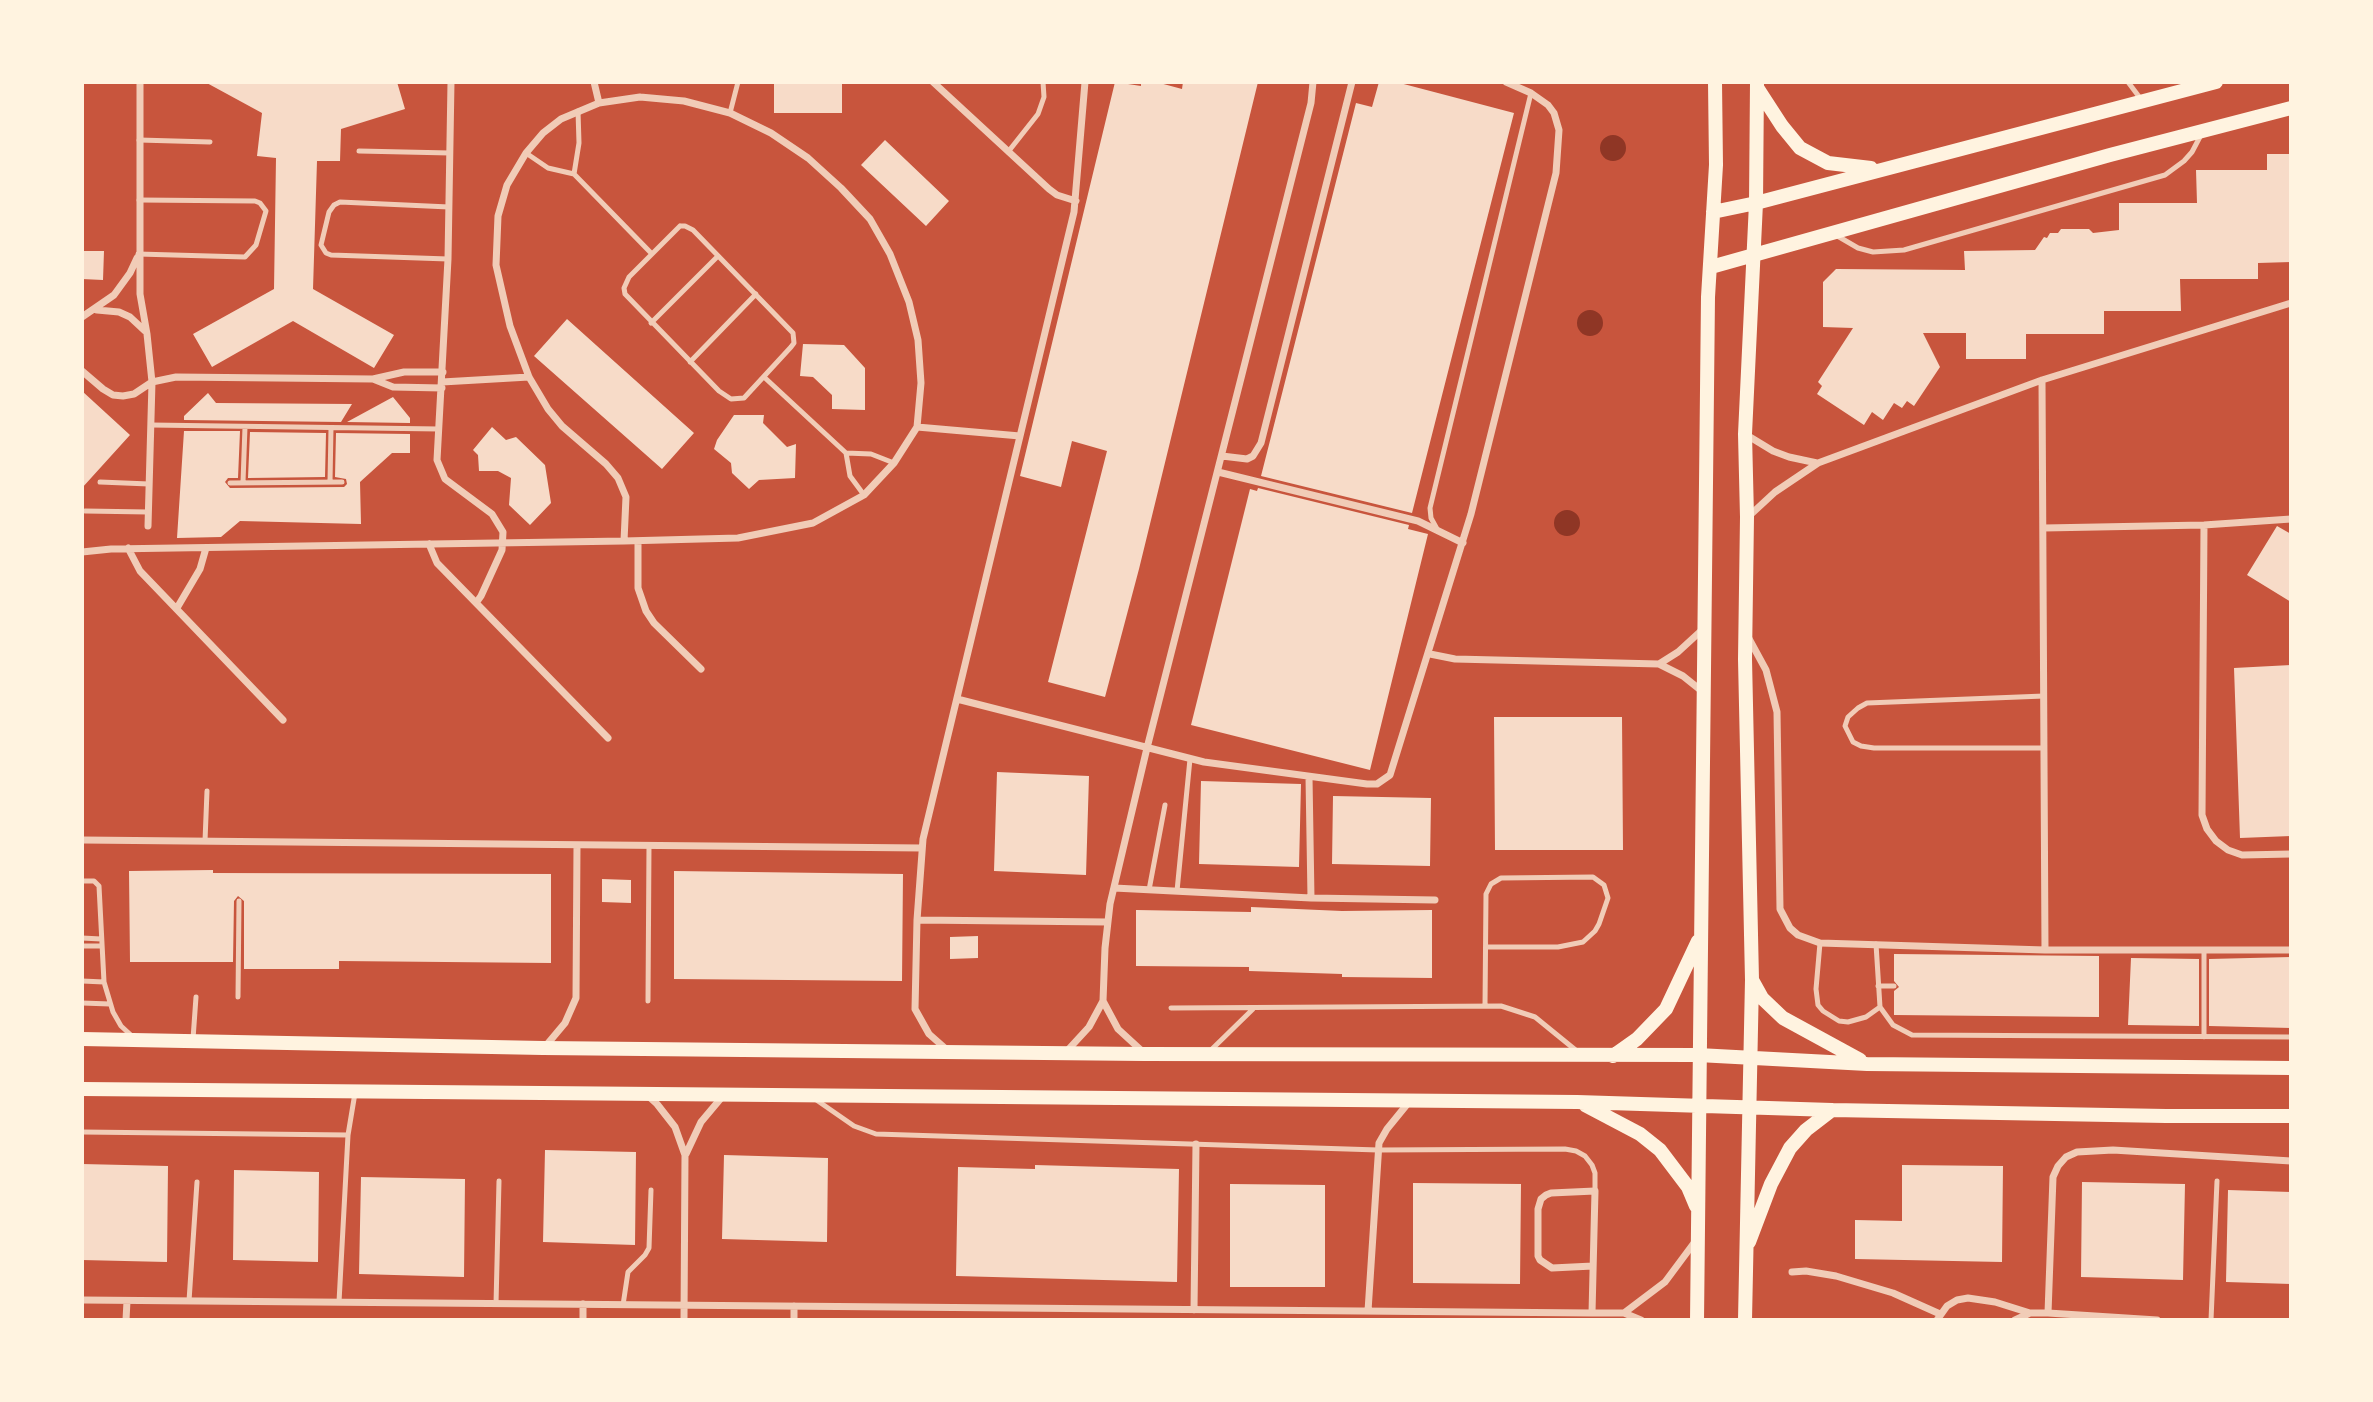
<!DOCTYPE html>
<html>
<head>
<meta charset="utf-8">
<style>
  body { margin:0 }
  #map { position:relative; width:2373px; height:1402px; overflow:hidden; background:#c8553d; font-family:Raleway,sans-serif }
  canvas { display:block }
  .frame { position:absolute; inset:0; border:84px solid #fff3e0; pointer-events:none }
</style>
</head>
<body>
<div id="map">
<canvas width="2373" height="1402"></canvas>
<div class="frame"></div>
</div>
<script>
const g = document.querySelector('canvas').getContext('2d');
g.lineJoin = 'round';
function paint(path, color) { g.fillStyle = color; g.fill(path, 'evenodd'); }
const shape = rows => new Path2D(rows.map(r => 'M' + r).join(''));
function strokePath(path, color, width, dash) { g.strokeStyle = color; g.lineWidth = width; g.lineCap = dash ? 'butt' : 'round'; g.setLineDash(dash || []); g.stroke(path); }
paint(shape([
  '1600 148a13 13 0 1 1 26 0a13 13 0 1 1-26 0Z',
  '1577 323a13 13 0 1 1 26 0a13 13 0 1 1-26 0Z',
  '1554 523a13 13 0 1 1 26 0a13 13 0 1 1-26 0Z'
]), '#8f3625');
paint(shape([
  [205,82,397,82,405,109,341,129,340,161,317,161,313,289,394,335,374,368,293,321,212,367,193,334,274,289,276,158,257,156,262,113],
  [774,82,842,82,842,113,774,113],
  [1115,82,1141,86,1141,82,1156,82,1182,89,1183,82,1258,82,1139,569,1105,697,1048,682,1107,451,1072,441,1061,487,1020,476],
  [1379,82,1396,82,1514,113,1412,513,1261,476,1356,103,1372,107],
  [885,140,949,201,926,226,861,165],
  [2267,154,2291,154,2291,262,2258,263,2258,279,2180,279,2181,311,2104,311,2104,334,2026,334,2026,359,1966,359,1966,333,1923,333,1940,367,1914,406,1907,401,1902,408,1894,403,1883,420,1872,412,1864,425,1817,394,1822,386,1818,382,1853,328,1823,327,1823,282,1836,269,1965,270,1964,251,2035,250,2044,237,2047,238,2050,233,2058,233,2061,229,2089,229,2093,233,2119,230,2119,203,2197,203,2196,170,2267,170],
  [82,251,104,251,103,280,82,279],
  [567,319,694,433,662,469,534,356],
  [803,344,844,345,865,368,865,410,832,409,832,395,813,377,800,376],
  [82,391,130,435,82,488],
  [208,393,216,403,352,404,341,422,184,420,184,416],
  [393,397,410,418,410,423,347,422],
  [734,415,764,415,763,423,787,447,796,444,795,478,759,480,749,489,732,473,731,463,714,449,717,440],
  [492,427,506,440,516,437,545,465,551,503,530,525,509,505,511,478,498,471,479,471,478,455,473,450],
  [184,431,240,431,238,478,228,478,225,482,230,488,344,487,347,484,346,479,335,477,336,433,410,434,410,453,392,453,360,482,361,524,240,521,221,537,177,538],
  [250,432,326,433,325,477,248,478],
  [1258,488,1409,525,1408,529,1428,534,1370,770,1191,725,1250,489,1257,491],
  [2277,526,2291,534,2291,602,2247,575],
  [2291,665,2291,836,2240,838,2234,668],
  [1494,717,1622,717,1623,850,1495,850],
  [997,772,1089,776,1086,875,994,871],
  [1201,781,1301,784,1299,867,1199,864],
  [1333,796,1431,798,1430,866,1332,864],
  [213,870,213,873,551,874,551,963,339,961,339,969,244,969,244,901,238,896,234,901,233,962,130,962,129,871],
  [674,871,903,874,902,981,674,979],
  [602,879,631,880,631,903,602,902],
  [1251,907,1342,911,1432,910,1432,978,1342,977,1342,974,1249,971,1249,967,1136,966,1136,910,1251,912],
  [978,936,978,958,950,959,950,937],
  [1894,954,2099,956,2099,1017,1894,1015,1894,991,1899,987,1894,981],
  [2291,957,2291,1028,2209,1026,2209,959],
  [2131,958,2199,959,2199,1026,2128,1025],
  [545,1150,636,1152,635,1245,543,1242],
  [724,1155,828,1158,827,1242,722,1239],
  [82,1164,168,1166,167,1262,82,1260],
  [1035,1165,1179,1169,1177,1282,956,1276,958,1167,1035,1169],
  [1902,1165,2003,1166,2002,1262,1855,1259,1855,1220,1902,1221],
  [234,1170,319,1172,318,1262,233,1260],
  [361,1177,465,1179,464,1277,359,1274],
  [2082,1182,2185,1184,2183,1280,2081,1277],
  [1413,1183,1521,1184,1520,1284,1413,1283],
  [1230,1184,1325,1185,1325,1287,1230,1287],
  [2228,1190,2291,1192,2291,1284,2226,1282]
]), '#f7dbc8');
strokePath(shape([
  [2128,82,2140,98],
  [730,113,738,82],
  [139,140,210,142],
  [359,151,450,153],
  [1008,152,1038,114,1044,97,1043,82],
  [526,153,548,168,574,174,652,254],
  [574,174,579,143,578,111],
  [680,226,685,226,693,230,793,333,794,343,791,347,744,398,731,399,719,391,625,294,624,288,629,277,680,226],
  [1834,234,1858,248,1873,252,1904,250,2165,175,2184,161,2192,152,2202,133],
  [138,254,245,257,256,245,266,211,260,203,255,201,139,200],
  [448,259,331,255,326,253,321,245,329,212,334,205,340,202,449,207],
  [651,323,718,256],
  [690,362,756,294],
  [764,377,846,453,871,454,894,463],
  [151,425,439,429],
  [846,453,850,476,864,495],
  [100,482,149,484],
  [243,482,245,427],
  [330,482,331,428],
  [230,483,342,482],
  [85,511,148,512],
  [1437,529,1431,518,1430,508,1531,93],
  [2044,696,1867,703,1858,708,1848,717,1845,726,1853,742,1861,746,1874,748,2044,748],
  [205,841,207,791],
  [82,881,94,881,99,886,104,982,113,1012,121,1026,133,1037],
  [1149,890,1165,805],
  [1177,891,1190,759],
  [82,938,101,939],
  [1820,943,1816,989,1818,1005,1823,1011,1839,1021,1848,1022,1866,1017,1880,1007],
  [1876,944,1880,1007,1893,1025,1912,1035,2291,1037],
  [82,946,102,946],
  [2204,950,2204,1037],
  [82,981,104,982],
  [1878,986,1894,986],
  [238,997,239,901],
  [648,1001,649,845],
  [82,1003,110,1004],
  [1485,1006,1486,894,1491,884,1501,878,1593,877,1604,885,1608,898,1599,924,1595,931,1583,942,1558,947,1486,947],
  [1171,1008,1501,1006,1535,1017,1578,1052],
  [193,1039,196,997],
  [1210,1051,1253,1009],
  [815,1099,854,1126,876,1134,1378,1150,1565,1149,1576,1151,1585,1156,1592,1165,1595,1173,1595,1191],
  [82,1132,348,1135],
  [189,1301,197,1182],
  [339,1302,348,1135,355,1093],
  [496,1304,499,1181],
  [623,1305,628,1272,645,1255,649,1248,651,1190],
  [2211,1320,2217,1181]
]), '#f1ccb7', 5);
strokePath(shape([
  [140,82,140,294,147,334,152,382,148,526],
  [451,82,448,259,437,460,445,479,492,514,503,532,502,550,481,596,476,603],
  [594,82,599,103],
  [933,82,1049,189,1057,195,1076,201],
  [640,97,684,101,730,113,771,133,808,158,841,188,870,219,890,254,909,302,918,340,921,383,917,427,894,463,864,495,813,523,738,538,624,541,626,497,618,478,606,464,562,426,548,409,529,377,510,326,496,265,498,216,507,185,526,153,543,133,561,119,599,103,640,97],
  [97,310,119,312,130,317,145,331],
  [82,317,114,295,130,273,137,258],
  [82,371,103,389,113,395,123,396,134,394,152,382,176,377,373,379,404,372,443,372],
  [373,379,393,387,442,388],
  [2042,380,2045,950],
  [442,382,529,377],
  [917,427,1020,436],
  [1745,434,1773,451,1789,457,1817,463],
  [1222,456,1247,459,1253,456,1261,443,1352,82],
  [1218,472,1418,521,1463,543],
  [1748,517,1775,492,1818,463,2042,380,2291,303],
  [2204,525,2202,815,2207,829,2216,841,2228,850,2242,855,2291,854],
  [2044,528,2204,525,2291,519],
  [638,541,638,588,646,611,654,623,701,669],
  [429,544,437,563,608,738],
  [128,548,140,571,283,720],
  [82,552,111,549,624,541],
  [177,608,200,569,206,548],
  [1747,635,1766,670,1777,712,1780,909,1790,928,1798,935,1820,943,2045,950,2291,950],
  [1430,654,1455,659,1659,664,1683,676,1703,692],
  [1659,664,1678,652,1702,630],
  [957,699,1204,762,1367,784,1377,784,1390,775,1471,514,1556,173,1559,130,1554,113,1548,105,1531,93,1506,82],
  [1309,777,1311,898],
  [82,840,922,848],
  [1114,888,1311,898,1435,900],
  [917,920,1107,922],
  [1103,1001,1118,1029,1143,1052],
  [544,1048,565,1023,576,998,577,845],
  [946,1049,929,1034,915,1009,917,920,923,839,1074,212,1085,82],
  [1066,1052,1089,1027,1103,1001,1105,948,1110,904,1147,748,1311,103,1313,82],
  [647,1095,657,1104,675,1127,685,1155,684,1320],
  [686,1154,701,1122,722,1097],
  [1792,1272,1806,1271,1836,1276,1893,1293,1940,1314],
  [82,1300,1592,1313,1624,1313,1641,1320],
  [1194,1310,1196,1144],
  [1368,1311,1379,1143,1387,1129,1409,1102],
  [1592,1313,1595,1191,1551,1193,1546,1195,1541,1199,1538,1209,1538,1256,1540,1260,1552,1268,1593,1266],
  [1624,1313,1665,1282,1694,1243],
  [2048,1313,2053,1177,2058,1166,2066,1157,2077,1152,2113,1150,2291,1161],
  [126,1320,127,1301],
  [583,1320,583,1304],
  [794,1320,794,1306],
  [1937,1320,1947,1306,1957,1300,1968,1298,1995,1302,2030,1313],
  [2015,1320,2030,1313,2048,1313,2157,1320]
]), '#f1ccb7', 7);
strokePath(shape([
  [1758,89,1782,126,1800,148,1828,163,1871,168],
  [1713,212,1756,203,2216,82],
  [1711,267,2110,155,2291,108],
  [1752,980,1762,998,1783,1018,1860,1060],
  [82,1039,543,1048,1144,1054,1698,1055,1867,1064,2291,1068],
  [1613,1056,1637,1039,1666,1009,1698,941],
  [82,1089,1577,1102,1832,1110,2166,1116,2291,1116],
  [1585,1105,1640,1134,1660,1150,1688,1187,1696,1206],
  [1749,1242,1771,1184,1790,1148,1806,1130,1832,1110],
  [1697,1320,1708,297,1716,165,1715,82],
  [1745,1320,1752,980,1745,659,1747,517,1745,434,1756,203,1757,82]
]), '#fff3e0', 14);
</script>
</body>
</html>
